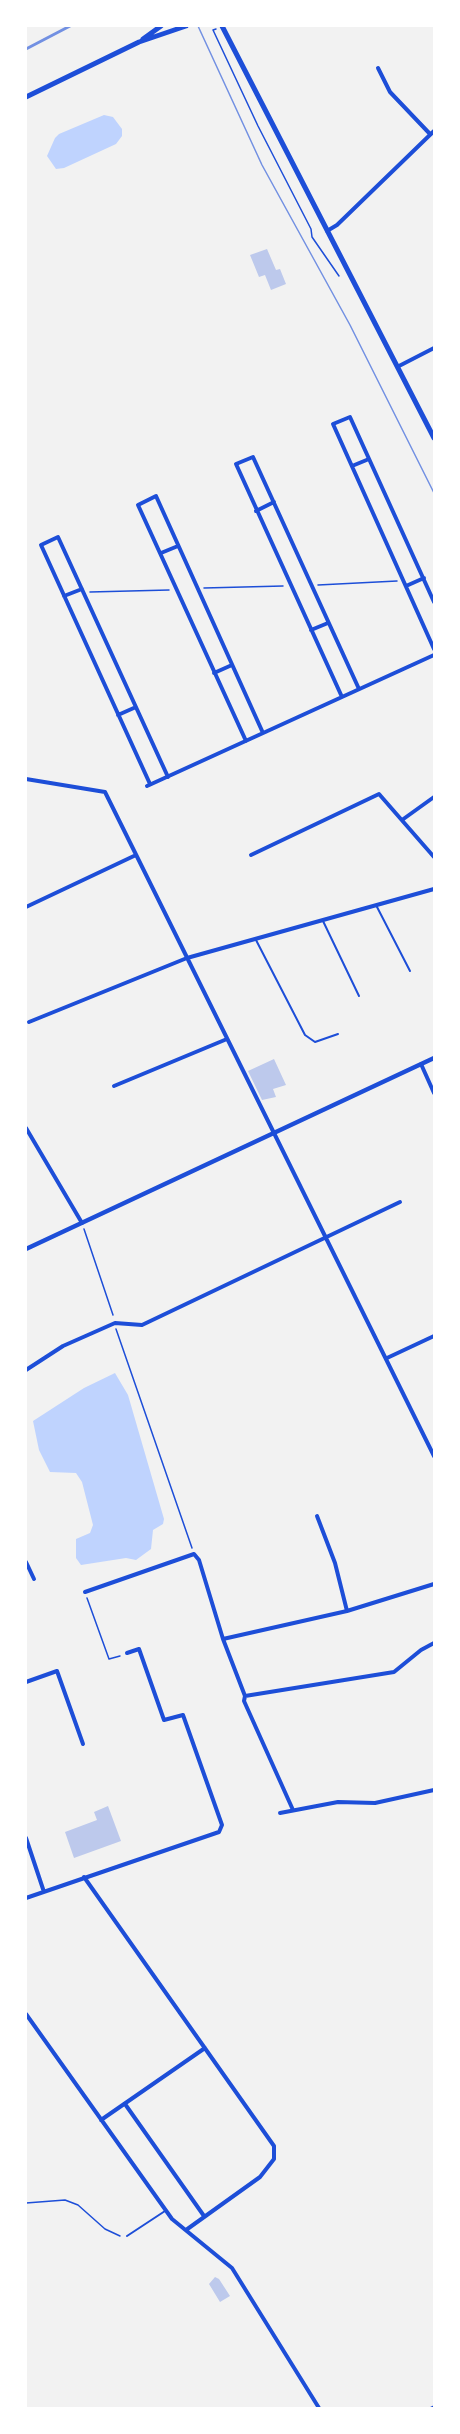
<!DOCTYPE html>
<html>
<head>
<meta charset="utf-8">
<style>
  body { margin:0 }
  #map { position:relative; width:460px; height:2434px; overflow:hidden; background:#f2f2f2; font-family:Barlow,sans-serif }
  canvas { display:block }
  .frame { position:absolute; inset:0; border:27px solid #fff; pointer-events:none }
</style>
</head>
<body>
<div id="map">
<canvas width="460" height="2434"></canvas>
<div class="frame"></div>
</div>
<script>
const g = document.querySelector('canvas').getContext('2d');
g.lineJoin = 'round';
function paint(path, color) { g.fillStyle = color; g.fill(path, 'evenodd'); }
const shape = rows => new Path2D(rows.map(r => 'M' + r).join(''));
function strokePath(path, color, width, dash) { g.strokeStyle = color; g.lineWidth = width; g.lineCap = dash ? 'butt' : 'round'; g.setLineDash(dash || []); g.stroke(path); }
paint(shape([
  [104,115,113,117,122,129,122,136,116,144,64,168,56,169,47,156,55,138,59,134],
  [115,1373,128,1395,164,1519,163,1524,153,1530,151,1549,136,1560,126,1558,81,1565,76,1558,76,1539,90,1533,93,1525,82,1482,76,1473,50,1472,39,1450,33,1421,84,1388]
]), '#bfd3fe');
paint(shape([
  [267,249,276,270,280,269,286,284,271,290,265,275,259,277,250,255],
  [274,1059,286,1085,273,1089,276,1097,262,1100,248,1071],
  [108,1806,121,1841,74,1858,65,1832,97,1820,94,1812],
  [215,2277,219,2279,230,2296,220,2302,209,2284]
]), '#bdc9ec');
strokePath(shape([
  [216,29,213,30,258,126,311,229,312,237,339,276],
  [318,585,397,581],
  [204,588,283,586],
  [90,592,169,590],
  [84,1229,113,1315],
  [116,1329,192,1548],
  [87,1598,109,1659,120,1656],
  [26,2203,65,2200,78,2205,105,2229,120,2236],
  [430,2408,434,2406]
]), '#1d4ed8', 1.5);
strokePath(shape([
  [376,905,410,971],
  [323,921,359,996],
  [256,940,305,1035,315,1042,338,1034],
  [127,2236,165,2211]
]), '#1d4ed8', 2);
strokePath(shape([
  [378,68,390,92,430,134],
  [327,231,337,225,434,131],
  [399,366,434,348],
  [352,466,369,459],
  [256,511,274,502],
  [161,553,178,546],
  [406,586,424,578],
  [64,596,82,589],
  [434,602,350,417,333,424,434,649],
  [311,630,328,623],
  [214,673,232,665],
  [342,697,236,464,253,457,359,689],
  [118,715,136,707],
  [246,741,138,505,156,496,263,733],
  [26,779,105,792,434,1456],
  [150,784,41,545,58,537,168,777],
  [147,786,434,655],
  [402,820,434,797],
  [251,855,379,794,434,857],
  [26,907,136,855],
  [29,1022,187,958,434,889],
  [421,1064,434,1093],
  [114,1086,227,1039],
  [26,1128,82,1223],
  [387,1358,434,1336],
  [26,1370,63,1346,115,1323,142,1325,400,1202],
  [317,1516,335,1563,347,1611],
  [26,1562,34,1579],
  [85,1592,194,1554,199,1560,223,1639,245,1696,244,1701,293,1810],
  [223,1639,347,1611,434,1584],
  [26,1682,57,1671,83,1744],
  [245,1696,394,1672,421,1650,434,1643],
  [280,1813,338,1802,375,1803,434,1790],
  [26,1838,44,1892],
  [84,1877,274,2146,274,2159,260,2177,186,2230],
  [26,1898,219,1832,222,1825,183,1715,164,1720,139,1649,127,1653],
  [26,2014,172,2219,232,2268,319,2408],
  [125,2104,204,2216],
  [101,2120,205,2048]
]), '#1d4ed8', 4);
strokePath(shape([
  [26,1249,434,1058]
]), '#1d4ed8', 4.5);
strokePath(shape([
  [222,26,434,438],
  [143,39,161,26],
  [26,97,139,42,186,26]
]), '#1d4ed8', 5);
strokePath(shape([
  [198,26,262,165,350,325,434,493]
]), '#7290e2', 1.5);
strokePath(shape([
  [26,49,70,26]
]), '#7290e2', 3);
</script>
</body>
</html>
